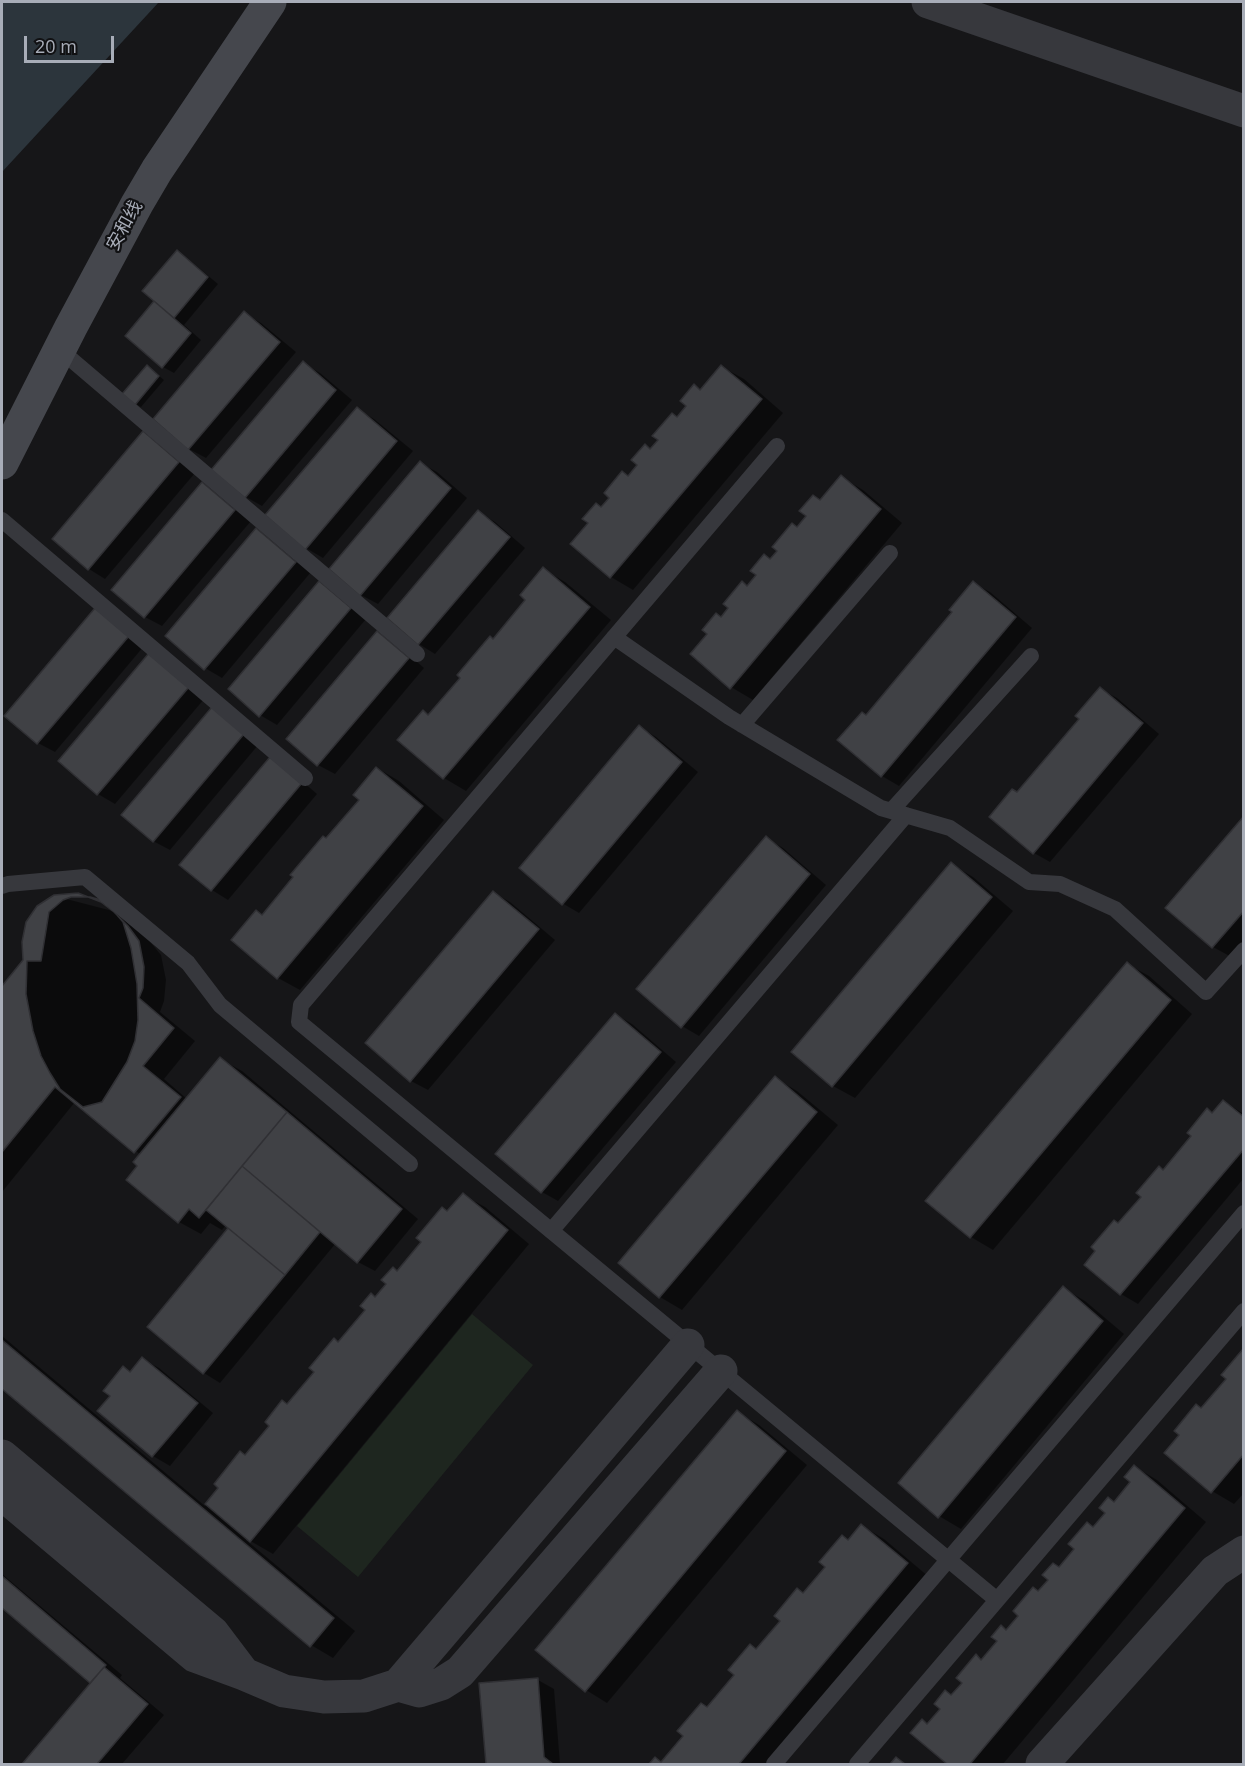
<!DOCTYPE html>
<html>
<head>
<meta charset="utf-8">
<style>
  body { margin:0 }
  #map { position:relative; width:1245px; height:1766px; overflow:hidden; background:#161618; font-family:"Open Sans",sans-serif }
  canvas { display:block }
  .frame { position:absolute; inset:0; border:3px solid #a8adb8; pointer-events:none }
  .scale { position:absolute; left:24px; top:36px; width:90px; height:27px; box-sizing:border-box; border:3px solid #a8adb8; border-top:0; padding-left:8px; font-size:18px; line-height:21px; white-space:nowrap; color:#a8adb8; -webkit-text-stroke:4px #111113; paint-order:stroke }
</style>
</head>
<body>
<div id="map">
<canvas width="1245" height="1766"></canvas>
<div class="frame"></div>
<div class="scale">20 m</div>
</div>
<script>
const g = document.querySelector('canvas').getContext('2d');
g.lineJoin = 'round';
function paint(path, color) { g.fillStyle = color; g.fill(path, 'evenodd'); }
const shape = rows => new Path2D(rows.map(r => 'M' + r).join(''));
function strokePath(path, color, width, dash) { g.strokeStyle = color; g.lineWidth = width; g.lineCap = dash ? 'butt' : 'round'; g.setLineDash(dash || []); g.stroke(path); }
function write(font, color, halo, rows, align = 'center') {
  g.font = font + ' "Open Sans","Noto Sans SC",sans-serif'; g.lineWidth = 4.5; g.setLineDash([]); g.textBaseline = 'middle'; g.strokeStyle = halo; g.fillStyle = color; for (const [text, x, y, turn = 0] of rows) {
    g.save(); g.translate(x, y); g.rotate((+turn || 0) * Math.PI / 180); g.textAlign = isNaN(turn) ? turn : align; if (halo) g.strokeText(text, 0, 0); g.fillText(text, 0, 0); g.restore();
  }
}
paint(shape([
  [472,1314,533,1365,358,1577,297,1526]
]), '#1e261f');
paint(shape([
  [2,2,159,2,2,172]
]), '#2c353c');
paint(shape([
  [177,252,188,259,218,284,184,325,201,340,174,373,163,367,156,301],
  [244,313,261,323,296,352,206,458,189,449,155,419],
  [303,363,320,373,352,400,262,506,246,497],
  [722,367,744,379,783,413,633,590,611,577,572,544,611,498,623,473,629,476,688,406,694,386,702,390],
  [152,370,164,380,141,407,136,404],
  [357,409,374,419,413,451,323,558,306,548],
  [143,433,195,473,105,579,89,569],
  [420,463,437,472,467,498,378,604,361,595,331,569],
  [841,477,863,490,902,523,753,700,731,687,722,619,730,608,742,583,749,587],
  [202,483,219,493,251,521,162,626,145,617],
  [478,512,495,522,525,548,435,654,419,644],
  [256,530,273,539,311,572,222,678,205,668,167,636],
  [543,569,565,582,611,620,466,791,444,778,400,740,424,712,429,716,494,640,528,600],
  [973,583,990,592,1032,628,899,786,882,776,839,740,867,716,954,612],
  [336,593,366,619,277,725,260,715],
  [95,609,144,646,55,752,38,743],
  [377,633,394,642,424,668,335,774,318,765],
  [149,655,205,698,115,804,98,794,60,761],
  [1100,689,1117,698,1159,734,1050,862,1034,853,1017,794,1081,719],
  [213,709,259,744,170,850,153,841],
  [640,727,656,737,698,772,579,913,562,903],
  [287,768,317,794,228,900,212,890],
  [377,768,399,781,444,820,300,990,278,978,263,916,361,800],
  [1244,818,1244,949,1235,959,1213,947,1168,908],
  [766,838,783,848,826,885,699,1036,682,1026],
  [951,864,973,877,1013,911,855,1098,833,1086],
  [494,893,510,902,555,940,428,1090,411,1081,367,1043],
  [55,896,128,915,161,955,166,980,164,1001,160,1012,195,1041,164,1079,187,1099,220,1059,242,1071,418,1219,375,1271,358,1262,336,1243,220,1383,204,1373,230,1228,226,1225,222,1230,210,1223,201,1234,179,1222,140,1166,141,1155,75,1102,2,1192,2,988,24,961],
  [1127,964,1149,976,1192,1014,993,1250,971,1237,927,1200],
  [615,1014,632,1024,676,1062,558,1201,542,1192],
  [775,1078,797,1091,838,1125,682,1310,660,1297,620,1262],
  [1223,1101,1244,1114,1244,1178,1138,1304,1121,1294,1086,1264,1194,1136,1208,1110,1213,1114],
  [463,1195,485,1207,529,1244,273,1554,247,1539,246,1540,355,1631,333,1658,311,1645,2,1387,2,1336,205,1506],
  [1063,1288,1085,1301,1124,1334,961,1529,939,1516],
  [1243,1351,1244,1493,1234,1504,1212,1491,1203,1409,1228,1379,1223,1375],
  [142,1359,159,1368,213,1413,170,1466,153,1456,100,1411],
  [737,1412,759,1425,807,1465,607,1703,586,1690],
  [1135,1467,1157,1480,1206,1522,1003,1764,949,1764,912,1733,922,1721,929,1725,964,1683,976,1656,983,1660,999,1641,1001,1627,1007,1630,1115,1503,1132,1482],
  [862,1526,884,1539,929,1577,771,1764,651,1764,655,1759,662,1763,736,1675,751,1646,757,1650],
  [2,1574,122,1675,120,1678,164,1715,122,1764,24,1764,92,1683,2,1606],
  [538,1680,554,1689,560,1764,487,1764,480,1685]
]), '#0007');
const building = shape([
  [177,250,208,277,174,318,142,291,177,250],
  [154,301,191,333,162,368,125,336,154,301],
  [244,311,280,342,188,450,153,419,244,311],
  [303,361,336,390,245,498,211,470,303,361],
  [147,365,159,376,135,405,122,394,147,365],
  [721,365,762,399,610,578,570,544,588,523,582,519,596,503,601,507,609,498,604,493,622,471,628,476,637,465,631,460,645,444,650,449,658,440,652,436,672,413,677,417,686,406,680,401,694,384,700,390,721,365],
  [357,407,397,441,305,550,265,515,357,407],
  [143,431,179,462,88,570,52,539,143,431],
  [420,461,451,488,360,596,329,569,420,461],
  [841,475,881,509,730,689,690,654,707,634,702,630,716,613,721,617,728,608,723,604,742,581,747,586,756,575,750,571,764,554,770,559,777,551,772,547,792,523,797,527,806,516,799,511,813,495,820,500,841,475],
  [202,482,235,510,144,618,111,590,202,482],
  [478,510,510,537,418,645,387,618,478,510],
  [256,528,296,562,204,670,165,636,256,528],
  [543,567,590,607,443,779,397,740,423,710,428,715,460,678,457,675,490,636,493,639,525,600,520,595,543,567],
  [319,581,351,608,259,717,228,689,319,581],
  [973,581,1016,617,881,777,837,740,862,712,866,715,952,612,949,610,973,581],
  [95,608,129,636,37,744,4,716,95,608],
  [377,631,409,658,317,766,286,739,377,631],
  [149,653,189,687,97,795,58,761,149,653],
  [1100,687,1143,723,1033,854,989,817,1012,789,1017,792,1079,719,1075,716,1100,687],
  [212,707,244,734,153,842,121,815,212,707],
  [639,725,682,762,562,905,519,868,639,725],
  [270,757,302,783,211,891,179,865,270,757],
  [376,767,423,806,277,979,231,940,256,910,262,915,293,877,290,875,323,836,326,838,359,800,353,795,376,767],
  [1244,816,1244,911,1212,948,1165,908,1244,816],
  [766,836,810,874,681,1028,636,989,766,836],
  [951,862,992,897,832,1087,791,1052,951,862],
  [493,891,539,929,410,1082,365,1043,493,891],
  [78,893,101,902,114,912,128,926,139,941,144,967,143,988,139,998,174,1028,143,1066,181,1097,134,1153,55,1087,2,1152,2,986,23,960,22,942,26,922,37,906,54,895,78,893],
  [71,897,90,897,105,901,123,922,131,948,137,984,138,1020,135,1041,127,1062,102,1102,83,1107,60,1089,50,1073,41,1056,33,1031,26,994,27,961,41,961,49,912,63,900,71,897],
  [1127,962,1171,1000,970,1238,925,1201,1127,962],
  [615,1013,661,1052,541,1193,495,1154,615,1013],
  [220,1057,287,1112,199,1218,189,1209,178,1223,126,1180,137,1166,133,1162,220,1057],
  [775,1076,817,1112,659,1298,618,1263,775,1076],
  [1223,1100,1244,1117,1244,1149,1120,1295,1084,1265,1095,1251,1091,1247,1114,1220,1118,1223,1141,1197,1136,1193,1159,1166,1163,1170,1191,1136,1187,1133,1207,1108,1212,1113,1223,1100],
  [287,1112,402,1209,357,1263,242,1166,287,1112],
  [242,1166,320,1232,285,1275,206,1210,242,1166],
  [463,1193,508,1230,250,1542,205,1504,218,1488,214,1484,240,1451,245,1455,269,1426,265,1422,282,1400,287,1404,314,1372,309,1368,334,1338,338,1342,365,1310,360,1306,371,1293,375,1297,386,1284,381,1280,393,1267,397,1271,421,1242,416,1238,442,1207,447,1211,463,1193],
  [228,1228,285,1275,203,1374,147,1327,228,1228],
  [1063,1286,1103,1321,938,1518,898,1483,1063,1286],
  [2,1340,334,1618,310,1647,2,1389,2,1340],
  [1243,1349,1244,1454,1211,1493,1164,1453,1179,1435,1174,1431,1196,1404,1201,1408,1226,1379,1221,1375,1243,1349],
  [142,1357,198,1403,152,1457,97,1411,110,1396,103,1391,123,1366,130,1372,142,1357],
  [737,1410,786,1451,585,1692,535,1650,737,1410],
  [1134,1465,1185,1508,970,1764,947,1764,910,1733,922,1719,927,1724,940,1709,934,1704,945,1690,951,1695,962,1683,956,1678,976,1654,981,1660,997,1641,991,1637,1001,1625,1006,1630,1018,1616,1013,1611,1033,1587,1038,1591,1048,1580,1042,1575,1053,1563,1059,1567,1074,1549,1068,1544,1087,1522,1093,1527,1105,1513,1099,1508,1108,1497,1114,1502,1130,1482,1124,1477,1134,1465],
  [861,1524,908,1563,739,1764,649,1764,655,1757,661,1762,683,1736,677,1731,701,1703,707,1707,734,1675,728,1670,750,1644,756,1649,780,1621,774,1616,797,1588,803,1593,825,1567,819,1562,842,1535,848,1540,861,1524],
  [2,1576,106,1665,90,1683,2,1608,2,1576],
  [104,1667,148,1704,97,1764,22,1764,104,1667],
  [538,1678,544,1757,553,1764,486,1764,479,1683,538,1678],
  [896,1757,905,1764,890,1764,896,1757]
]);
paint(building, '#404145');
strokePath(building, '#303034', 1.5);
strokePath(shape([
  [59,349,417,654],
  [777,446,301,1005,299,1022,997,1600],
  [2,520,305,778],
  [614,637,729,717,881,808,950,828,1029,882,1060,884,1115,909,1206,992,1244,950],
  [742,725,890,553],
  [891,811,1031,656],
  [2,886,8,884,85,877,188,963,220,1005,410,1164],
  [551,1231,906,815],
  [774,1764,1244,1213],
  [857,1764,1244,1311]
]), '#37383d', 16);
strokePath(shape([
  [928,2,1244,111],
  [2,1456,213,1633,244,1674],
  [2,1494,195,1656,244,1674,284,1691,324,1697,364,1696,398,1685,688,1345],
  [398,1685,419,1691,441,1684,460,1672,721,1371],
  [1042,1764,1215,1571,1244,1552]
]), '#37383d', 33);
strokePath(shape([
  [2,463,71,327,137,204,157,170,270,2]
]), '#45474d', 33);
write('18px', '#a8adb8', '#111113', [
  ["安和线",125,226,-61]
]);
</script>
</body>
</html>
